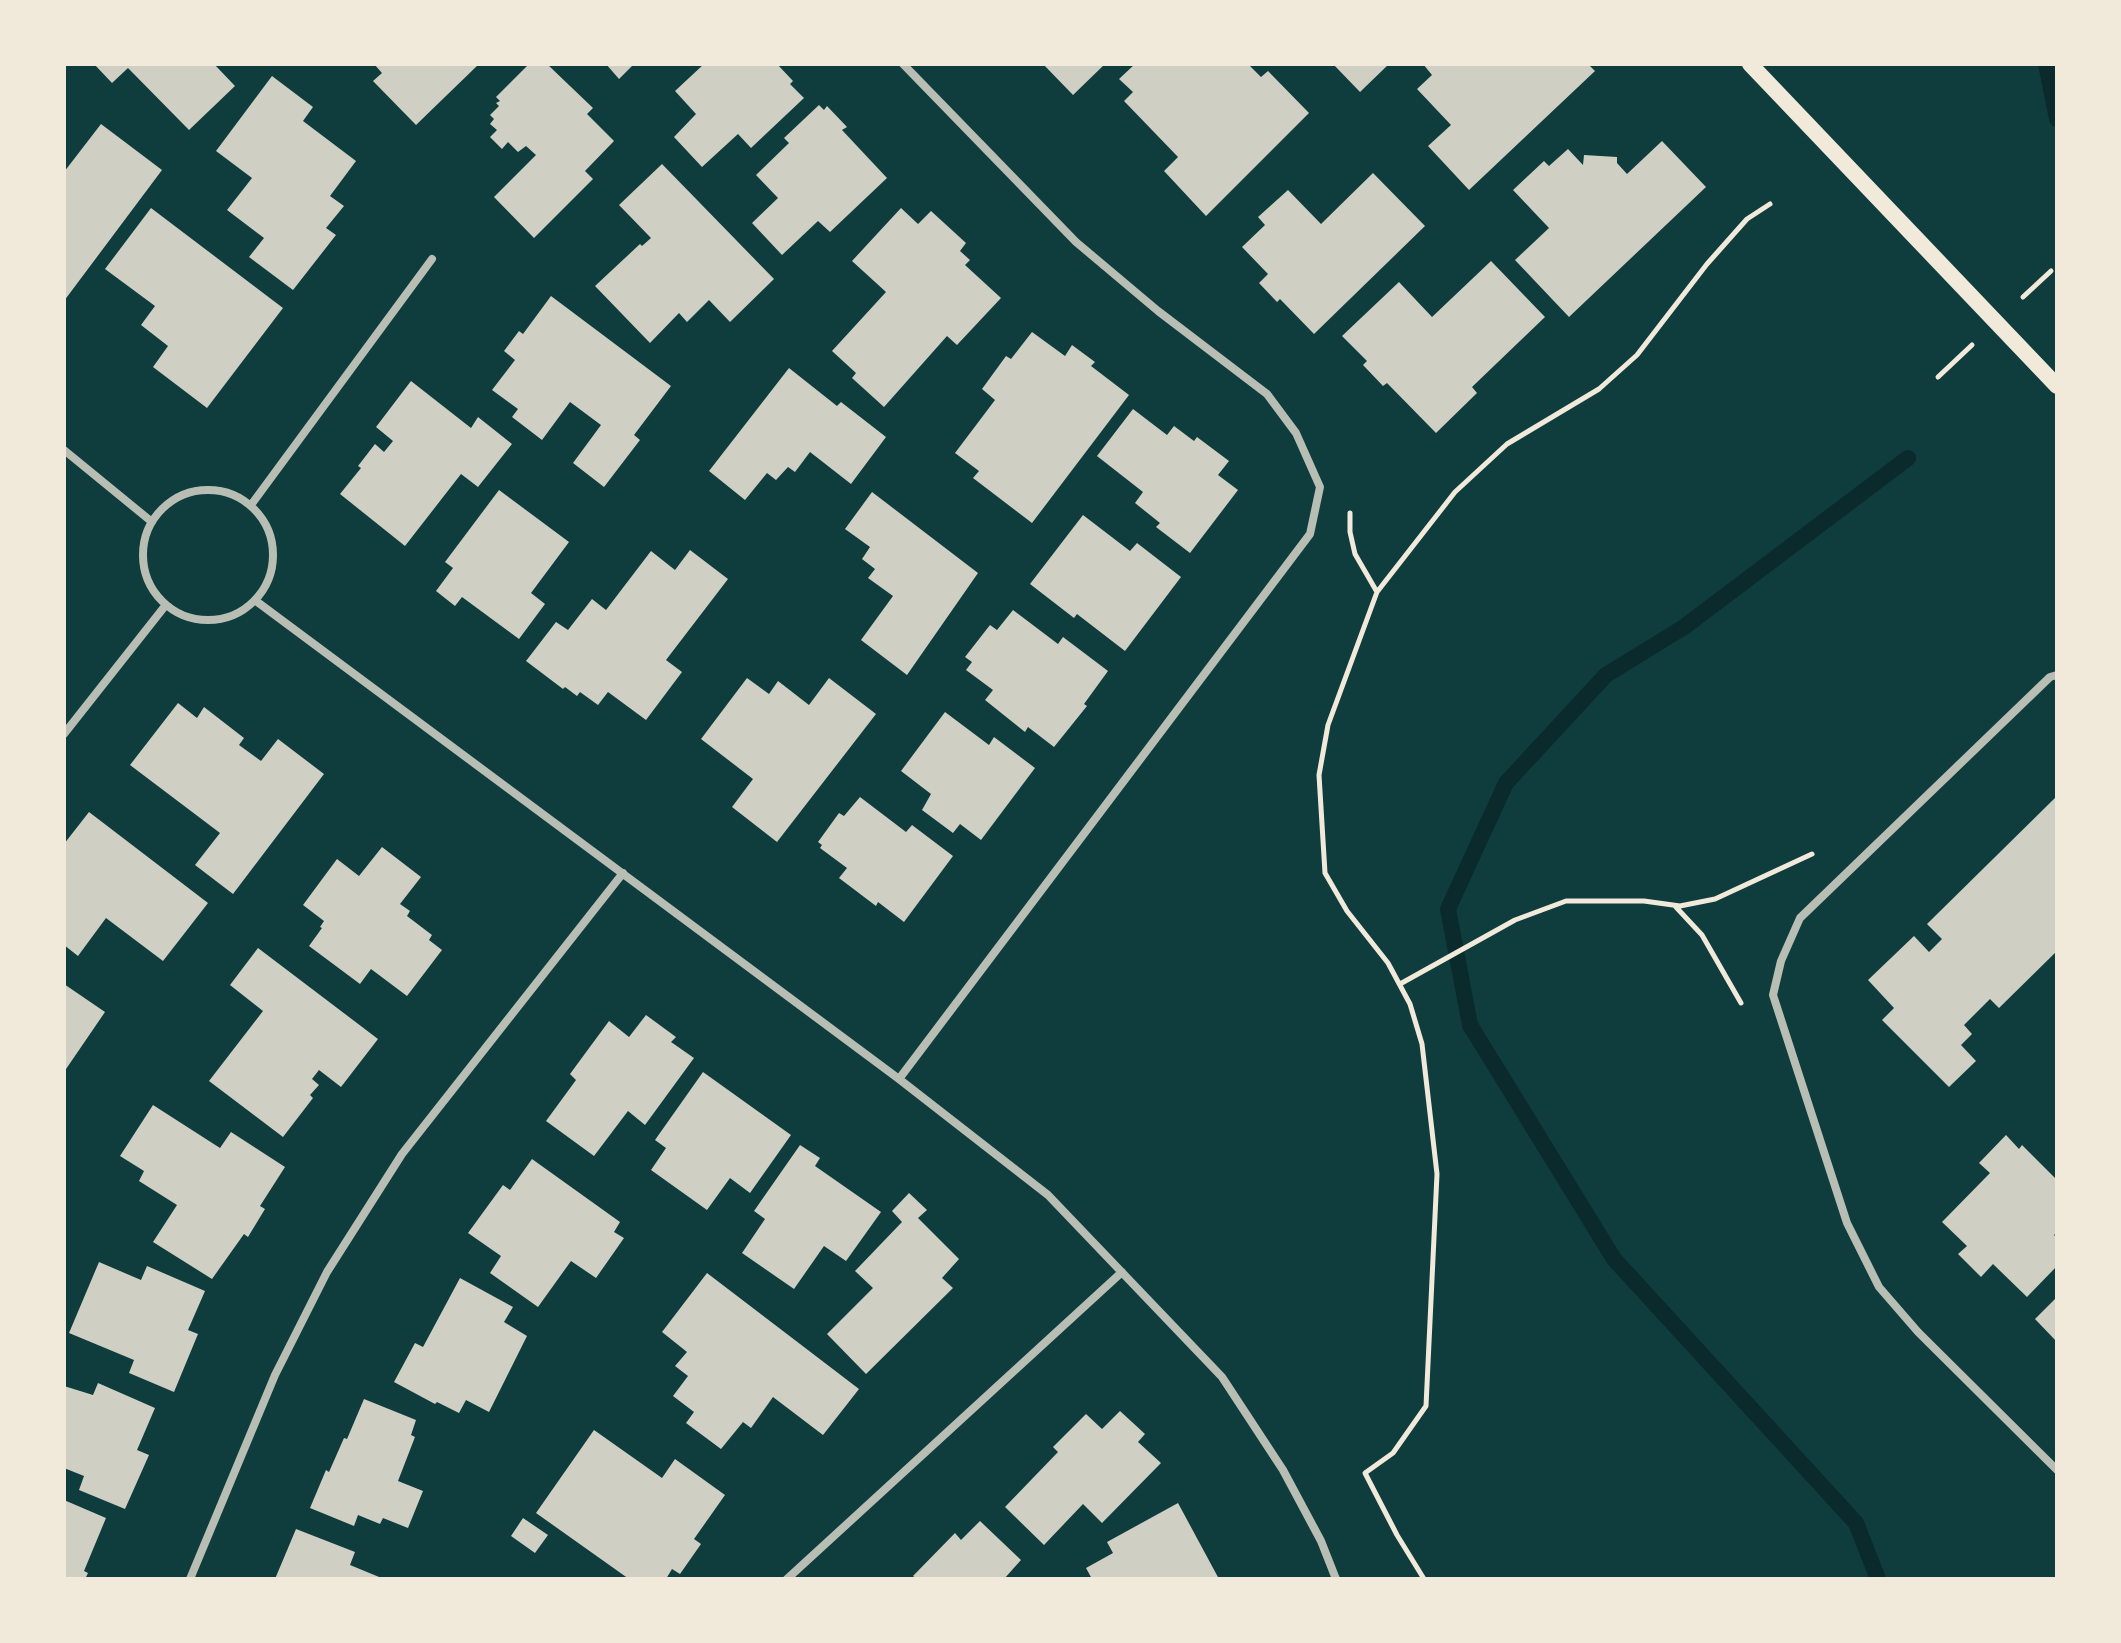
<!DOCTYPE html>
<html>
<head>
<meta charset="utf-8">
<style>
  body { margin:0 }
  #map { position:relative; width:2121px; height:1643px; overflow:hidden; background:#0f3d3e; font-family:Rubik,sans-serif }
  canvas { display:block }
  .frame { position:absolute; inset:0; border:66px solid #f1e9da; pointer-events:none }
</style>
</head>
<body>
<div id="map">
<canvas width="2121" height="1643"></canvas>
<div class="frame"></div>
</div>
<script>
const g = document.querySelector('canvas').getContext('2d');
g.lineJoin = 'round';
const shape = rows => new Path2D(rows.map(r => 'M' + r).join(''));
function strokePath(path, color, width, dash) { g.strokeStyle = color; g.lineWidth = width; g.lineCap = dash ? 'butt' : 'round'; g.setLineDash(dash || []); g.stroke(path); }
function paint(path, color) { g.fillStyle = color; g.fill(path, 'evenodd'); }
strokePath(shape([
  [2046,64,2057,119],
  [1878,1579,1856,1523,1614,1259,1470,1025,1448,909,1506,783,1606,675,1684,627,1908,458]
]), '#0a2a2b', 16);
paint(shape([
  [94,64,214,64,235,86,189,130,128,68,112,83],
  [374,64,479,64,416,125,373,81,382,73],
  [529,64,547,64,593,108,587,114,614,141,585,171,593,179,534,238,494,197,536,155,526,146,518,152,508,142,502,149,490,137,497,130,490,124,494,119,490,115,499,106,496,103,500,101,496,97],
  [606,64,634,64,619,79],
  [704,64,777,64,793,81,790,84,804,98,751,148,738,134,702,167,674,137,696,114,675,91],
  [1043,64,1105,64,1073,95],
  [1135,64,1248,64,1261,77,1268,71,1309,113,1206,216,1164,171,1178,157,1124,101,1133,92,1119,79],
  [1333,64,1389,64,1360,92],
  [1423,64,1588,64,1595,71,1469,190,1428,146,1451,125,1417,89,1432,75],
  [272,76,313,107,303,121,356,161,330,196,344,206,326,228,336,235,293,290,249,257,264,238,227,210,252,178,216,151],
  [819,105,824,110,827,106,847,127,842,130,887,178,830,232,818,221,782,255,752,223,778,198,756,175,789,143,784,138],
  [101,124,162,170,64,301,64,172],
  [1662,141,1706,187,1569,317,1515,260,1549,228,1513,190,1544,161,1549,166,1568,149,1583,165,1584,155,1617,157,1617,163,1627,174],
  [662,164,774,279,730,322,709,300,687,322,679,313,650,343,595,286,640,244,642,246,651,238,619,205],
  [1373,173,1425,226,1314,334,1280,299,1277,302,1259,283,1268,274,1242,247,1265,225,1258,217,1288,190,1321,224],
  [151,208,283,308,207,408,153,367,168,346,141,325,155,306,105,269],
  [901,208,918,224,931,211,966,243,960,251,970,260,965,265,1001,298,957,345,947,336,884,407,852,378,856,373,832,351,886,292,852,261],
  [1491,261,1545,317,1472,387,1477,393,1436,433,1387,383,1383,386,1363,365,1367,361,1342,336,1399,282,1432,317],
  [551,296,671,386,634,435,640,440,604,487,573,463,601,425,570,402,542,440,512,417,518,409,492,390,515,360,504,351,519,331,523,334],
  [1032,332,1065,356,1072,345,1095,362,1091,366,1129,395,1032,523,973,478,979,471,955,453,995,400,982,389,1006,356,1011,359],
  [789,368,837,406,841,402,886,437,851,484,810,452,795,472,788,467,776,480,767,473,745,500,709,471],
  [411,381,471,428,478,417,512,444,478,487,461,474,405,546,340,494,361,468,358,466,375,444,384,452,393,441,376,427],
  [1133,409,1167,435,1174,426,1194,441,1197,437,1229,461,1218,475,1238,490,1190,553,1156,527,1160,523,1135,503,1143,492,1097,456],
  [499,490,569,542,531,593,545,604,519,639,462,597,455,606,436,591,453,568,445,562],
  [872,492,978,573,907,675,861,640,893,596,868,578,875,569,862,559,870,547,845,529],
  [1083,515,1130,551,1137,543,1181,577,1125,651,1077,614,1074,618,1030,584],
  [690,550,728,579,666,660,682,672,646,720,608,692,598,705,580,692,577,696,565,687,563,689,526,661,556,622,568,630,592,599,606,610,651,551,675,570],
  [1013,610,1058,644,1063,637,1108,671,1084,704,1087,706,1054,747,1028,727,1025,732,985,700,993,690,966,670,972,662,965,657,990,625,997,630],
  [747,678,769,694,778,681,809,705,829,678,876,714,777,842,732,807,753,779,701,739],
  [178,703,197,718,204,707,244,738,239,745,261,761,278,739,324,774,233,894,195,865,220,833,130,765],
  [945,712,989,745,994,737,1035,768,981,840,960,824,953,833,922,810,931,794,901,771],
  [2057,796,2057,951,1999,1008,1990,999,1964,1025,1972,1034,1961,1045,1976,1061,1949,1087,1882,1020,1894,1008,1868,980,1914,936,1929,952,1942,939,1927,924],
  [860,797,906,832,912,825,953,856,904,922,878,902,876,906,839,878,847,868,820,848,822,845,818,842,839,813,844,816],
  [89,812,208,903,163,961,106,918,78,956,64,945,64,844],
  [382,847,421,877,400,904,410,911,407,916,432,935,429,940,442,950,407,996,371,969,360,984,309,946,322,928,320,927,324,921,303,905,337,859,359,876],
  [258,948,378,1039,341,1087,319,1070,312,1079,319,1085,310,1095,313,1098,283,1137,209,1081,263,1011,230,985],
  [64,984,105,1012,64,1072],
  [646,1015,676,1037,671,1042,694,1058,645,1125,628,1111,594,1156,546,1121,576,1080,570,1074,609,1021,629,1037],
  [703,1072,791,1135,750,1193,730,1178,707,1210,651,1170,666,1148,655,1140],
  [153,1105,220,1148,231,1132,285,1167,260,1206,265,1209,248,1237,244,1234,212,1279,153,1242,177,1205,139,1181,144,1171,120,1156],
  [2006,1135,2019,1149,2022,1145,2057,1180,2057,1232,2054,1235,2057,1238,2057,1266,2027,1297,1993,1264,1981,1277,1958,1254,1967,1246,1942,1222,1990,1173,1979,1163],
  [800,1145,820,1158,815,1166,881,1212,846,1261,824,1246,794,1289,742,1253,765,1219,754,1211],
  [532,1159,620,1222,614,1232,624,1238,596,1278,571,1261,538,1307,490,1273,501,1256,468,1233,503,1185,510,1190],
  [909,1193,927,1210,918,1218,959,1259,942,1278,953,1288,866,1374,827,1334,873,1288,855,1271,902,1222,892,1211],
  [99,1262,141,1280,147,1266,205,1291,188,1330,198,1334,174,1392,129,1373,134,1360,69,1333],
  [707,1273,859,1389,823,1435,773,1397,751,1428,743,1422,721,1449,686,1423,694,1412,673,1396,688,1376,675,1366,687,1352,662,1332],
  [460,1278,513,1307,504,1322,527,1336,489,1412,466,1400,459,1413,437,1402,435,1404,394,1382,415,1343,423,1347],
  [2057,1297,2057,1342,2035,1319],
  [98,1383,155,1408,137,1450,149,1455,125,1509,79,1490,84,1476,64,1468,64,1386,93,1395],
  [364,1399,416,1420,411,1435,415,1437,398,1481,423,1491,408,1528,383,1518,380,1524,358,1515,354,1526,310,1508,326,1470,329,1472,344,1438,347,1439],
  [1120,1411,1145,1434,1138,1442,1161,1463,1102,1523,1083,1504,1044,1545,1005,1507,1058,1452,1053,1447,1086,1414,1102,1429],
  [594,1430,662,1478,675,1459,725,1495,694,1539,701,1544,680,1574,672,1569,666,1579,629,1579,536,1513],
  [64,1500,106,1518,84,1571,88,1573,85,1579,64,1579],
  [1178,1503,1219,1579,1092,1579,1086,1568,1113,1553,1107,1542],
  [523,1518,548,1535,535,1553,511,1536],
  [980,1521,1021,1560,1004,1579,917,1579,913,1576,955,1533,961,1540],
  [296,1529,355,1552,350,1565,384,1579,275,1579]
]), '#cfcfc3');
strokePath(shape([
  [2023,297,2051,271],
  [1938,377,1972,345],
  [1350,513,1350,532,1355,554,1377,592,1328,725,1319,775,1325,873,1347,911,1388,963,1410,1004,1422,1044,1437,1174,1426,1406,1393,1453,1365,1473,1397,1535,1424,1579],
  [1377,592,1455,492,1507,444,1599,389,1637,355,1707,264,1747,219,1770,204],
  [1675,906,1702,935,1741,1003],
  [1400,984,1515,920,1566,901,1644,901,1680,906,1715,899,1812,854]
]), '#f1e9da', 5);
strokePath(shape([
  [64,450,152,522],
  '143 555a65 65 0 1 1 130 0a65 65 0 1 1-130 0Z',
  [251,505,432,259],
  [256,601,899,1079,1048,1195,1222,1377,1283,1470,1321,1541,1336,1579],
  [2057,675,2050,677,1800,918,1781,961,1773,995,1847,1223,1879,1287,1918,1332,2057,1470],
  [64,734,165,606],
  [899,1079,1310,534,1320,487,1296,433,1267,394,1158,311,1076,242,903,64],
  [190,1579,275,1375,327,1272,402,1154,623,873],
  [787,1579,1122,1272]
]), '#b8beb3', 8);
strokePath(shape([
  [1750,64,2057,386]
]), '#f1e9da', 16);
</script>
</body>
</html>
